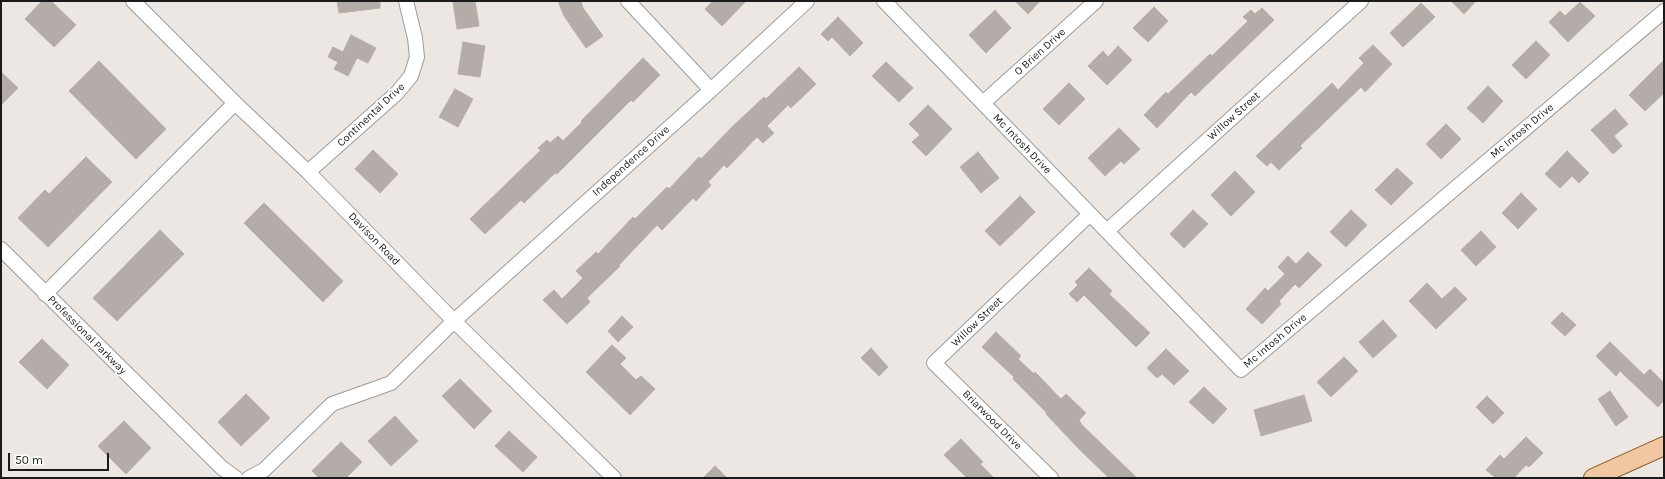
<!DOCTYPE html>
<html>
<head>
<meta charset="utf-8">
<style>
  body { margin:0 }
  #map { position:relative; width:1665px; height:479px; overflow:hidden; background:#ece7e2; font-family:Karla,sans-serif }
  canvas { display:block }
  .frame { position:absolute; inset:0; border:2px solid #1b1b1b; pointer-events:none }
  .scale { position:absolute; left:8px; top:453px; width:101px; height:18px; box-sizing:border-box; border:2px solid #1b1b1b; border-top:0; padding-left:5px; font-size:12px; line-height:14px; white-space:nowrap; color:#1b1b1b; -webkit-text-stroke:3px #fff; paint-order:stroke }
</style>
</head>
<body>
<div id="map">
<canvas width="1665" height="479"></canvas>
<div class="frame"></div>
<div class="scale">50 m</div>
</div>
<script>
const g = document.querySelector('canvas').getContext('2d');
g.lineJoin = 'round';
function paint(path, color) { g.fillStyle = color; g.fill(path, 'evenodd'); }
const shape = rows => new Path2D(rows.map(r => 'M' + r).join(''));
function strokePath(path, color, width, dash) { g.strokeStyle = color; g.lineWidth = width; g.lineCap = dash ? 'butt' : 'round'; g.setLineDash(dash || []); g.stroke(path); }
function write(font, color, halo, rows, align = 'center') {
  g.font = font + ' Karla,sans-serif'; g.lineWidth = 4; g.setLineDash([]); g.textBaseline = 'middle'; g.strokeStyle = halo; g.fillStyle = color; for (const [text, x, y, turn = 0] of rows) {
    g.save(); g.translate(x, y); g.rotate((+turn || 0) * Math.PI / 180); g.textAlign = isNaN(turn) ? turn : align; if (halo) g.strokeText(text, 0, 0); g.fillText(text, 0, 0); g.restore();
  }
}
const building = shape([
  [42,1,51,1,76,25,54,47,25,19,42,1],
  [337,1,380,1,380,8,339,13,337,1],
  [453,1,475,1,479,26,457,29,453,1],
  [558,1,581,1,583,8,603,36,586,48,564,16,558,1],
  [713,1,746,1,722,26,705,9,713,1],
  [1015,1,1040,1,1028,14,1015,1],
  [1451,1,1476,1,1464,14,1451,1],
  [1580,2,1595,16,1568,42,1549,22,1560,11,1565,16,1580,2],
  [1421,3,1435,17,1403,47,1390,33,1421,3],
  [1154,7,1168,21,1148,42,1133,28,1154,7],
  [1262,8,1274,20,1195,96,1191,92,1157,128,1144,115,1166,92,1168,94,1210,54,1212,56,1248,21,1243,17,1251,10,1255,14,1262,8],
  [995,10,1011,28,986,53,969,35,995,10],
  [838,17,863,43,850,56,832,37,828,41,821,34,838,17],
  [351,35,376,48,368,63,357,58,348,76,334,69,338,62,328,57,333,47,343,52,351,35],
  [1536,41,1550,55,1526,79,1512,65,1536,41],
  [463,42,485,46,480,77,458,74,463,42],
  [1373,45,1392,64,1365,92,1361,87,1300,146,1302,148,1279,170,1271,162,1267,166,1256,156,1332,83,1338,90,1364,63,1359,58,1373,45],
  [1118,46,1132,60,1107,85,1088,66,1103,51,1108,57,1118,46],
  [643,58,660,75,633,102,631,100,557,174,555,173,524,203,521,200,485,234,470,219,541,150,538,148,547,140,550,143,558,136,563,141,582,122,581,121,643,58],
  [1664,60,1664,93,1645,111,1629,95,1664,60],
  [99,61,166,129,136,159,69,91,99,61],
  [886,62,913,88,899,102,872,76,886,62],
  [799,67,816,84,791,108,788,105,767,126,774,133,763,143,757,137,727,168,724,165,708,182,711,185,696,201,693,198,662,230,657,225,619,265,620,266,587,298,590,302,567,324,543,300,554,290,562,299,583,278,576,271,596,252,598,254,633,217,635,219,667,187,669,189,699,157,701,159,732,127,764,97,766,99,799,67],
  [1,72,18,88,1,105,1,72],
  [1069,83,1085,99,1059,125,1043,109,1069,83],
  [1488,86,1503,101,1483,123,1467,108,1488,86],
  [455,89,473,99,458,127,439,117,455,89],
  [928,105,952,129,926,156,912,142,920,135,909,124,928,105],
  [1615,109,1628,124,1614,136,1622,146,1613,154,1591,130,1615,109],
  [1446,124,1461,139,1441,159,1426,144,1446,124],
  [1119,128,1140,149,1124,164,1121,161,1105,176,1088,158,1119,128],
  [373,150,398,174,380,193,355,169,373,150],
  [1567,151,1589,173,1579,183,1572,176,1560,188,1545,174,1567,151],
  [978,152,999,178,981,193,960,167,978,152],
  [86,157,112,182,48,247,18,218,45,190,49,194,86,157],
  [1397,168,1413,183,1391,205,1375,190,1397,168],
  [1235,171,1255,192,1231,216,1211,195,1235,171],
  [1521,193,1537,209,1518,229,1502,213,1521,193],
  [1020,196,1035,212,1000,246,985,231,1020,196],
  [264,203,343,281,323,302,244,223,264,203],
  [1193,210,1208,224,1184,248,1170,234,1193,210],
  [1351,210,1367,225,1346,247,1330,232,1351,210],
  [160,230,184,254,117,321,93,298,160,230],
  [1481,231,1496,247,1476,266,1461,250,1481,231],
  [1308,252,1322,265,1299,288,1295,284,1279,301,1281,304,1262,324,1246,309,1265,288,1268,291,1285,274,1278,267,1288,256,1296,264,1308,252],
  [1089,268,1112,291,1109,294,1150,333,1136,347,1084,295,1077,302,1069,294,1078,285,1075,282,1089,268],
  [1427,283,1442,299,1455,287,1467,299,1436,329,1409,301,1427,283],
  [1562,312,1576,325,1565,336,1551,323,1562,312],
  [622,316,633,327,618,342,608,331,622,316],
  [1383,320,1397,336,1373,358,1359,342,1383,320],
  [996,332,1021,356,1018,359,1034,374,1035,372,1061,399,1066,394,1086,413,1079,420,1082,425,1137,478,1109,478,1080,450,1046,414,1047,413,1013,379,1014,377,982,347,996,332],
  [42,339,69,365,47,389,19,362,42,339],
  [1610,342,1644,375,1650,369,1664,383,1664,400,1658,407,1620,371,1616,376,1596,356,1610,342],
  [612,345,626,358,620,364,636,380,641,376,655,389,630,415,586,372,612,345],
  [871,348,888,367,879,376,861,358,871,348],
  [1166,349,1189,371,1174,385,1162,374,1157,378,1147,368,1166,349],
  [1344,357,1358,371,1331,397,1317,382,1344,357],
  [460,379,492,411,474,429,442,396,460,379],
  [1204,387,1227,409,1213,424,1189,402,1204,387],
  [1610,391,1628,417,1616,426,1598,399,1610,391],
  [246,394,270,418,241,446,218,422,246,394],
  [1304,395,1312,421,1261,436,1254,410,1304,395],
  [1487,396,1504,413,1493,424,1476,407,1487,396],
  [395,416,418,441,391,466,368,441,395,416],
  [124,421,151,448,126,474,98,446,124,421],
  [509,431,537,457,523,472,495,446,509,431],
  [1526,437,1543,453,1529,467,1526,465,1514,478,1496,478,1486,470,1500,455,1504,459,1526,437],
  [961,439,983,462,980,464,994,478,967,478,944,455,961,439],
  [341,442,362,462,346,478,319,478,312,471,341,442],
  [715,466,727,478,703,478,715,466]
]);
paint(building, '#b4aca8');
strokePath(building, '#bbada6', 1);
const minor = shape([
  [133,1,235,103,308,172,454,321,614,478],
  [628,1,711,90],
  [884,1,1241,370,1664,11],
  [983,103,1096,1],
  [308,172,397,93,411,76,417,57,415,38,406,1],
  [1107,231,1361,1],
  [1,249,222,468,236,478],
  [45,294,235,103],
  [249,478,264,470,332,404,391,383,454,321,711,90,807,1],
  [1051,478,934,363,1089,215]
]);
const major = shape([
  [1593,478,1664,446]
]);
strokePath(minor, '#9c9c9c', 16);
strokePath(major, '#835110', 20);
strokePath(minor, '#fff', 14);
strokePath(major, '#f1c7a2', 18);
write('11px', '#1b1b1b', '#fff', [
  ["O Brien Drive",1040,52,-42],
  ["Continental Drive",371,115,-43],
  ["Willow Street",1234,116,-42],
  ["Mc Intosh Drive",1522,131,-40],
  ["Mc Intosh Drive",1022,144,46],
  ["Independence Drive",631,161,-42],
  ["Davison Road",374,239,46],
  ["Willow Street",977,322,-44],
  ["Professional Parkway",87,335,45],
  ["Mc Intosh Drive",1275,341,-40],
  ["Briarwood Drive",992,420,45]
]);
</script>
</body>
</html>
